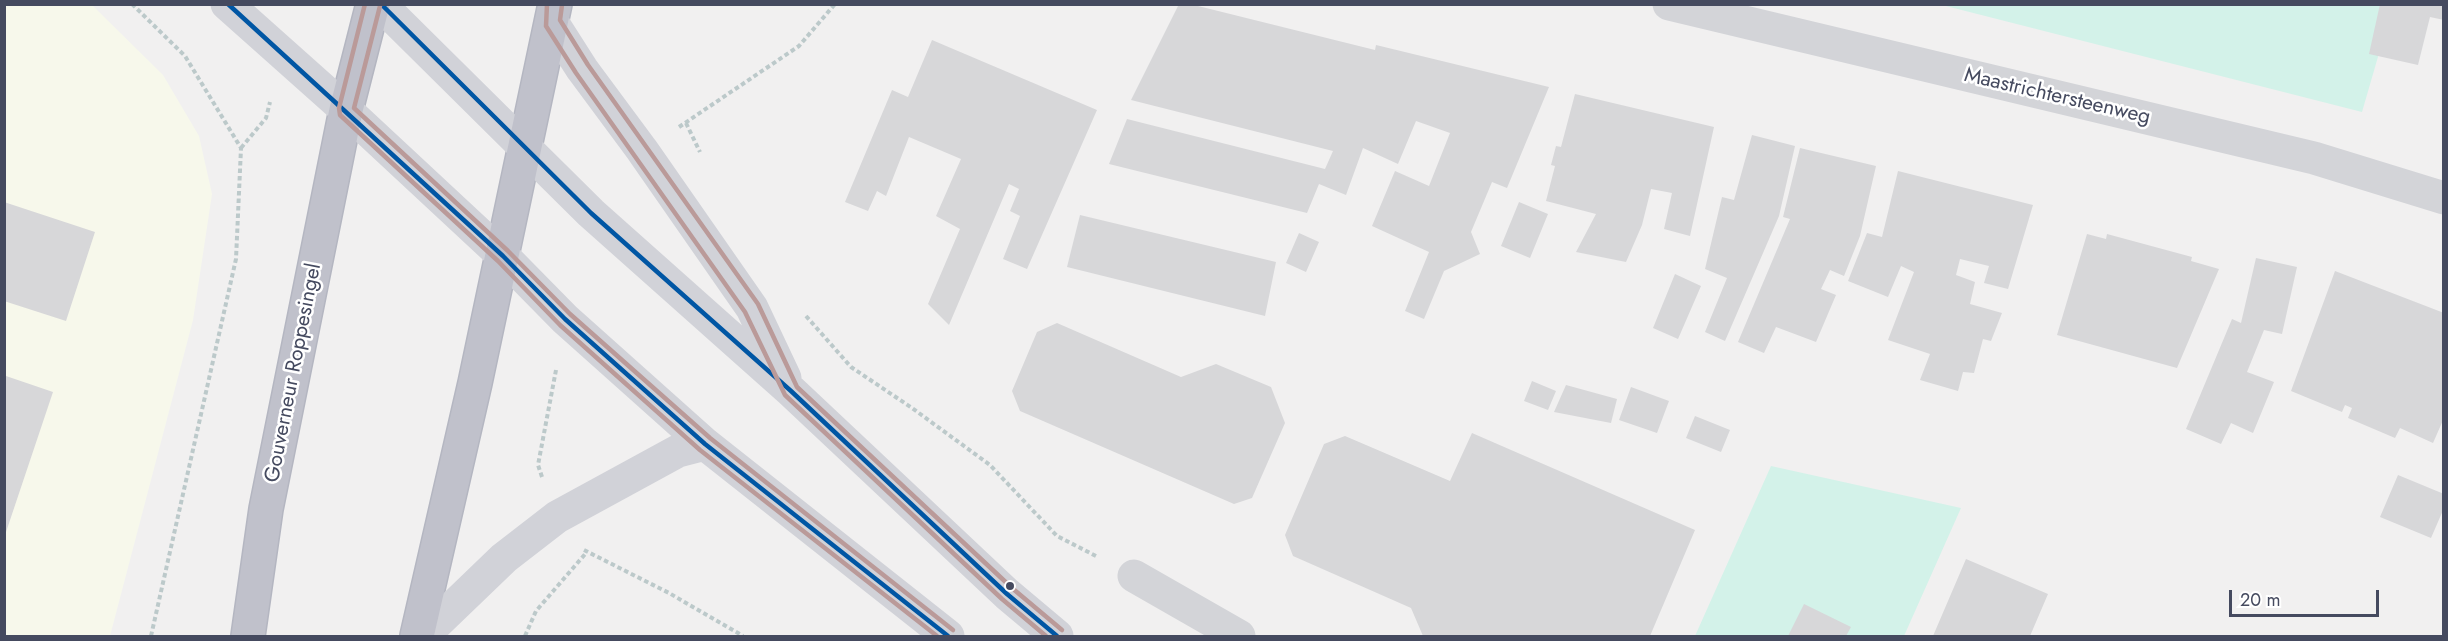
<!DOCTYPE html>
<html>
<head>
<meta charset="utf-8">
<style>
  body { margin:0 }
  #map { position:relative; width:2448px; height:641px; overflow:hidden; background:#f1f0f0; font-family:Jost,sans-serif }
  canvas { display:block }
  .frame { position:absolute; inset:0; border:6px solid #454a5f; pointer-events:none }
  .scale { position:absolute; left:2229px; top:590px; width:150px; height:27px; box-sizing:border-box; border:3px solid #454a5f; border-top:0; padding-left:8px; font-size:18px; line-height:21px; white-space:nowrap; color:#454a5f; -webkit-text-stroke:4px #fff; paint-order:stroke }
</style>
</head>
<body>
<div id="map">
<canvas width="2448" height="641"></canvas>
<div class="frame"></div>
<div class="scale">20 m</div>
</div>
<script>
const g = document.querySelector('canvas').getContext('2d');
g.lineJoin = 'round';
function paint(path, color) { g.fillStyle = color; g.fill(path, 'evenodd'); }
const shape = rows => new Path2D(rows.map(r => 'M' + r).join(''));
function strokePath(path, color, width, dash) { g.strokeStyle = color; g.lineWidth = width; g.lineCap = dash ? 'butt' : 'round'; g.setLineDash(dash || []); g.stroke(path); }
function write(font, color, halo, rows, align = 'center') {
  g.font = font + ' Jost,sans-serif'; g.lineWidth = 5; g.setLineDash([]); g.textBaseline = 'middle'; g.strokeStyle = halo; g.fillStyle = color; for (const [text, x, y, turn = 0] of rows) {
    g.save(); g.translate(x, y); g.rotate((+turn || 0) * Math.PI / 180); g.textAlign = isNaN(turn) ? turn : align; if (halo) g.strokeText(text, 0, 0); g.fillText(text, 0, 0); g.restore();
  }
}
paint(shape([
  [4,5,92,5,163,75,199,136,212,194,193,320,110,636,5,636]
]), '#f7f8eb');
paint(shape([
  [1942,5,2393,5,2362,112],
  [1771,466,1961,508,1904,636,1695,636]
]), '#d3f2e9');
paint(shape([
  [1179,4,1190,4,1375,50,1376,45,1549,87,1507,188,1492,182,1471,232,1480,254,1444,271,1424,319,1405,311,1429,252,1372,226,1395,171,1429,186,1450,133,1416,121,1398,164,1363,148,1346,195,1319,184,1307,213,1109,164,1127,119,1325,169,1333,151,1131,100],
  [2380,4,2444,4,2444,20,2430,17,2418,65,2369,54],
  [932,40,1097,110,1027,269,1003,259,1020,216,1010,211,1019,189,1009,184,949,325,928,304,960,229,936,216,961,159,909,137,886,196,877,191,868,211,845,202,892,90,908,97],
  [1575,94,1714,127,1690,236,1664,229,1672,193,1651,189,1642,225,1626,262,1576,252,1596,214,1546,201,1555,166,1551,165,1556,146,1561,147],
  [1752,135,1795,146,1779,216,1725,341,1705,332,1727,278,1705,269,1722,197,1734,200],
  [1800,148,1876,166,1860,236,1844,276,1830,270,1821,289,1836,295,1816,342,1776,327,1764,353,1738,342,1790,219,1783,217],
  [1898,171,2033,205,2008,289,1984,283,1989,266,1960,259,1956,275,1975,282,1970,304,2002,313,1991,341,1983,339,1974,373,1963,372,1958,391,1920,380,1930,354,1888,340,1914,272,1901,266,1888,297,1848,281,1867,233,1882,237],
  [4,202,95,232,66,321,4,301],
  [1519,202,1548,214,1530,258,1501,246],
  [1080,215,1276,262,1265,316,1067,267],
  [1299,233,1319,242,1306,272,1286,263],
  [2087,234,2106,239,2107,234,2192,257,2191,261,2219,269,2177,368,2057,335],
  [2256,258,2297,267,2282,334,2264,330,2247,372,2274,382,2253,433,2231,423,2221,444,2186,429,2232,319,2241,323],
  [2335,271,2444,313,2444,418,2433,443,2400,428,2395,438,2348,418,2352,408,2345,405,2342,412,2291,391],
  [1675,274,1701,286,1678,339,1653,328],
  [1057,323,1181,377,1216,364,1271,387,1285,423,1252,498,1234,504,1020,411,1012,391,1037,332],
  [6,376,53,392,5,535,4,381],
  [1532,381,1556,391,1548,410,1524,401],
  [1566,385,1617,399,1611,423,1554,412],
  [1631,387,1669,401,1657,433,1619,420],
  [1695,416,1730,430,1721,452,1686,438],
  [1472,433,1695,530,1650,636,1423,636,1411,608,1293,556,1285,535,1324,444,1345,436,1450,481],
  [2398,475,2444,494,2444,508,2431,538,2380,517],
  [1966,559,2048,594,2030,636,1933,636],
  [1804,604,1851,627,1846,636,1788,636]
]), '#d7d7d9');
const highway = shape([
  [248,636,266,509,346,110,373,4],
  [417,636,475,383,555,4]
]);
strokePath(highway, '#b4b6c1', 36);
strokePath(shape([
  [132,4,185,56,241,148,236,259,151,636],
  [686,123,700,152],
  [679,127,799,46,835,4],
  [241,148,266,118,270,102],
  [806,316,851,367,912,408,990,465,1057,536,1096,556],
  [542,477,538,465,556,370],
  [584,550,669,593,743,636],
  [525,636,536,611,586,553]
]), '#bcc9ca', 4, [4.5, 3]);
strokePath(shape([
  [1669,4,2314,158,2444,198],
  [1134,576,1239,636]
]), '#d3d4d8', 33);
strokePath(shape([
  [227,4,346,110,503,256,565,319,705,444,948,636],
  [380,4,591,213,791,391,1007,594,1057,636],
  [552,22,582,69,642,150,752,308,785,378],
  [423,636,504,558,557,517,678,451,705,444]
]), '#d1d2d8', 33);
strokePath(highway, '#c0c1cb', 33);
strokePath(shape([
  [228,4,503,256,565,319,705,444,948,636],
  [381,4,591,213,791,391,1007,594,1057,636]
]), '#0056a4', 4.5);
strokePath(shape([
  [365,4,339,108,340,115,498,261,560,325,700,450,937,636],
  [547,4,546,26,576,73,745,312,785,395,1002,599,1046,636]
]), '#ba9a99', 4.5);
strokePath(shape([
  [562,5,560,20,588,65,758,304,797,387,1012,588,1062,630],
  [380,6,354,108,508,251,570,314,710,438,953,630]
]), '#ba9a99', 4.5);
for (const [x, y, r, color] of [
  [1010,586,5,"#454a5f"]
]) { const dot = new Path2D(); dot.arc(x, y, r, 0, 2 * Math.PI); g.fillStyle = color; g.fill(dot); strokePath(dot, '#fff', 2); }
write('21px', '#454a5f', '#fff', [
  ["Maastrichtersteenweg",2057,97,13],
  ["Gouverneur Roppesingel",294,373,-79]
]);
</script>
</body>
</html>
